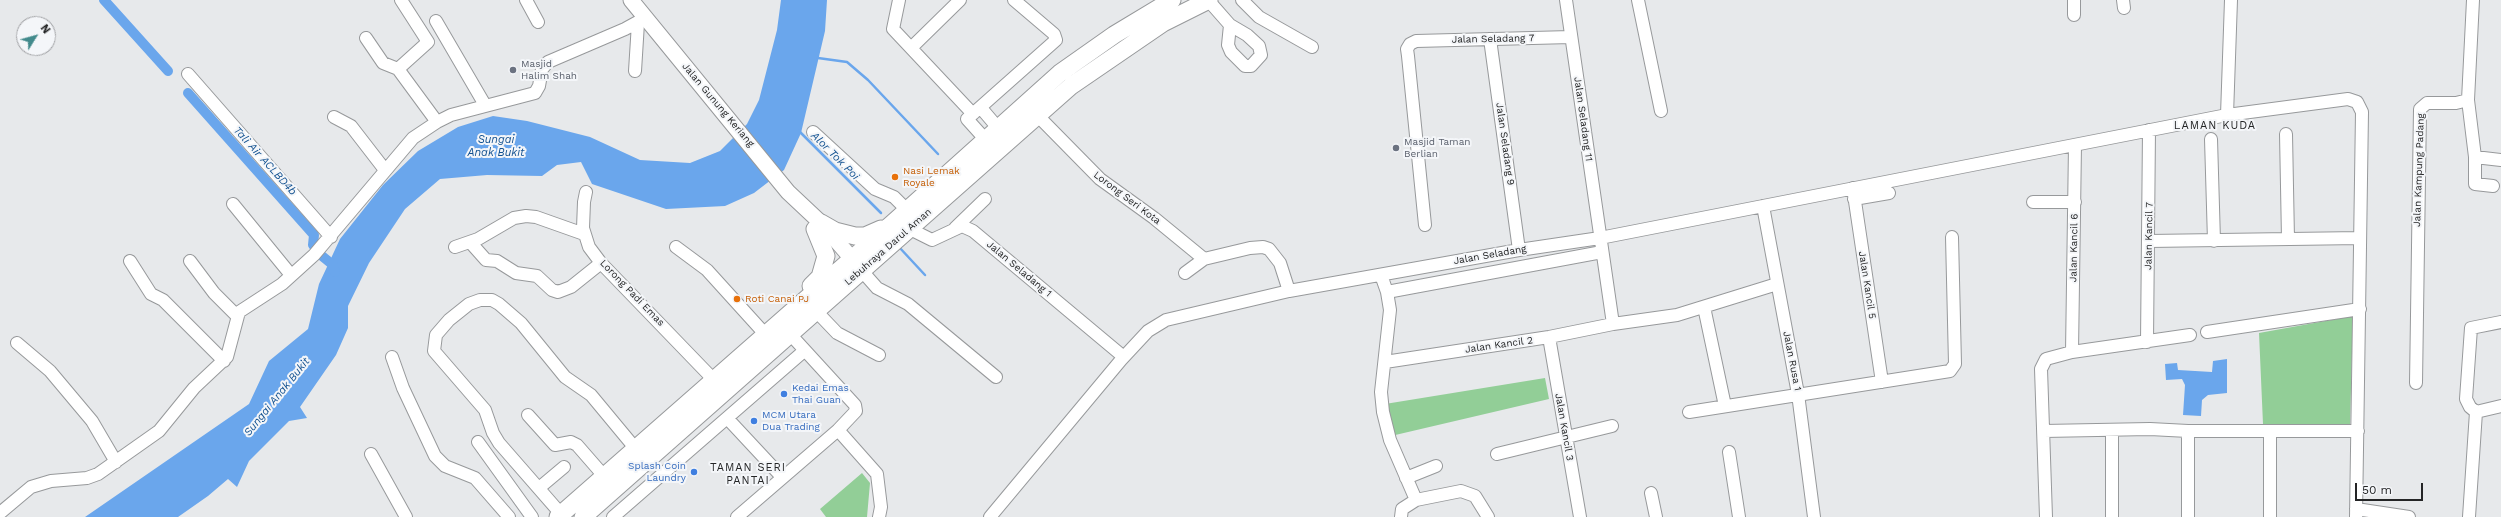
<!DOCTYPE html>
<html>
<head>
<meta charset="utf-8">
<style>
  body { margin:0 }
  #map { position:relative; width:2501px; height:517px; overflow:hidden; background:#e7e9eb; font-family:"Work Sans",sans-serif }
  canvas { display:block }
  .north { position:absolute; left:16px; top:16px; width:40px; height:40px; box-sizing:border-box; background:#f4f6f9; border:1px solid #a1a2a5; border-radius:50%; rotate:53deg; font-size:11px; font-weight:700; line-height:16px; text-align:center; color:#242526 }
  .north::after { content:''; display:block; margin:auto; width:14px; height:18px; background:#428a8c; clip-path:polygon(50% 0,100% 100%,50% 72%,0 100%) }
  .scale { position:absolute; left:2355px; top:483px; width:68px; height:18px; box-sizing:border-box; border:2px solid #242526; border-top:0; padding-left:5px; font-size:12px; line-height:14px; white-space:nowrap; color:#242526; -webkit-text-stroke:3px #f4f6f9; paint-order:stroke }
</style>
</head>
<body>
<div id="map">
<canvas width="2501" height="517"></canvas>
<div class="north">N</div>
<div class="scale">50 m</div>
</div>
<script>
const g = document.querySelector('canvas').getContext('2d');
g.lineJoin = 'round';
function paint(path, color) { g.fillStyle = color; g.fill(path, 'evenodd'); }
const shape = rows => new Path2D(rows.map(r => 'M' + r).join(''));
function strokePath(path, color, width, dash) { g.strokeStyle = color; g.lineWidth = width; g.lineCap = dash ? 'butt' : 'round'; g.setLineDash(dash || []); g.stroke(path); }
function write(font, color, halo, rows, align = 'center') {
  g.font = font + ' "Work Sans",sans-serif'; g.lineWidth = 4; g.setLineDash([]); g.textBaseline = 'middle'; g.strokeStyle = halo; g.fillStyle = color; for (const [text, x, y, turn = 0] of rows) {
    g.save(); g.translate(x, y); g.rotate((+turn || 0) * Math.PI / 180); g.textAlign = isNaN(turn) ? turn : align; if (halo) g.strokeText(text, 0, 0); g.fillText(text, 0, 0); g.restore();
  }
}
paint(shape([
  [2353,316,2350,425,2263,424,2259,333],
  [1545,378,1549,399,1391,436,1385,404],
  [862,473,870,483,867,517,826,517,820,509]
]), '#92ce97');
paint(shape([
  [781,0,827,0,825,31,801,133,784,170,754,193,725,206,666,209,592,184,581,162,557,165,542,176,487,175,440,179,405,209,369,263,348,306,348,328,336,355,300,407,307,418,289,421,249,461,237,487,228,479,208,496,178,517,85,517,249,404,269,361,308,329,319,284,340,239,383,185,418,151,458,127,493,116,527,121,590,137,640,160,690,163,720,151,747,124,759,100,777,30],
  [2227,359,2227,393,2208,395,2202,400,2201,416,2183,415,2185,385,2182,379,2166,380,2165,364,2177,363,2178,370,2212,372,2213,361]
]), '#6aa6ec');
strokePath(shape([
  [818,58,847,62,868,80,938,154],
  [799,131,881,213],
  [899,247,925,275]
]), '#6aa6ec', 2.5);
strokePath(shape([
  [104,0,168,71],
  [188,93,314,235,313,245,316,248],
  [322,256,333,265,335,272]
]), '#6aa6ec', 10);
const minor = shape([
  [526,0,538,22],
  [899,0,893,29,973,114],
  [1208,0,1230,25,1247,35,1259,46,1261,55,1251,66,1245,66,1231,52,1228,45,1230,25],
  [1242,0,1259,17,1312,47],
  [1566,0,1613,324],
  [1638,0,1661,111],
  [2074,0,2074,15],
  [2123,0,2124,8],
  [436,21,485,105],
  [366,38,383,63,398,69,437,122],
  [1490,39,1519,250],
  [912,47,960,0],
  [398,69,428,42,401,0],
  [635,71,638,23],
  [188,74,331,237],
  [2468,100,2475,157,2475,184,2493,186],
  [981,108,998,128],
  [2227,115,2231,0],
  [1038,116,1100,179,1154,218,1204,259],
  [334,117,351,126,385,170],
  [813,132,875,189,894,197,907,210],
  [2286,134,2288,239],
  [985,139,967,119,1056,40,1054,34,1014,0],
  [2211,139,2214,241],
  [2475,157,2501,160],
  [1853,188,1882,382],
  [586,192,584,202,583,228,589,247,601,263,713,379],
  [1854,199,1889,193],
  [2033,202,2075,202],
  [233,204,291,275],
  [1763,206,1798,394,1814,517],
  [1425,225,1408,56,1407,49,1410,44,1416,41,1571,37],
  [955,228,985,199],
  [910,229,932,240,962,226,973,231,1119,353],
  [2149,241,2360,238],
  [470,242,486,260,497,261,516,273,537,276,552,290,558,292,571,287,601,263],
  [455,247,478,239,514,218,526,216,536,217,584,234],
  [676,247,707,270,765,334],
  [130,261,151,294,163,300,224,361],
  [190,261,214,293,237,316],
  [862,271,877,288,908,304,996,377],
  [1185,273,1204,259,1250,248,1263,247,1269,249,1280,263,1289,291],
  [1381,275,1387,292,1390,310,1381,392,1383,412,1390,440,1416,500],
  [1387,292,1602,252],
  [1704,307,1725,406],
  [816,311,837,333,879,355],
  [2501,322,2471,328,2466,399,2470,407,2476,412,2501,406],
  [2207,332,2360,309],
  [1549,337,1580,517],
  [2147,342,2149,130],
  [17,343,50,371,92,421,116,462],
  [2072,352,2075,145],
  [392,357,403,388,435,456,445,466,475,478,509,517],
  [1385,362,1549,337,1613,324,1677,315,1777,284],
  [2416,383,2420,109,2427,103,2456,103,2468,100,2473,0],
  [1689,412,1950,371,1955,364,1952,237],
  [528,415,555,445,571,442,577,445,604,476],
  [727,418,782,477],
  [838,430,877,474,881,507,879,517],
  [2112,430,2112,517],
  [2044,431,2150,429,2188,431],
  [478,442,532,517],
  [1729,452,1739,517],
  [371,454,406,517],
  [1497,454,1612,426],
  [1406,478,1436,466],
  [539,488,564,467],
  [1651,493,1656,517],
  [2356,509,2409,517],
  [0,513,31,487,51,481,87,478,98,474,159,431,194,388,227,357,239,312,282,284,314,255,413,138,437,122,451,115,535,93,539,86,542,69,548,62,625,29,645,18],
  [561,514,499,443,493,433,485,410,434,351,436,335,449,320,469,304,480,300,492,300,499,304,521,323,565,377,591,395,635,448],
  [613,517,804,351],
  [737,517,838,430,856,411,855,405,790,334],
  [990,517,1121,360,1148,331,1166,320,1289,291,1519,250,1600,238,2227,115,2348,99,2357,102,2362,112,2356,517],
  [1401,517,1402,509,1416,500,1461,491,1475,496,1488,517],
  [2046,517,2041,369,2046,359,2072,352,2190,335],
  [2188,517,2188,431,2358,431],
  [2270,517,2270,431],
  [2469,517,2476,412]
]);
const major = shape([
  [631,0,788,192,821,223,860,268]
]);
const highway = shape([
  [821,223,835,231,855,236,865,236,881,229],
  [811,286,820,277,826,256,815,229],
  [558,517,893,223,1060,73,1114,35,1172,0],
  [583,517,1071,86,1163,23,1209,0]
]);
strokePath(minor, '#97999b', 14);
strokePath(major, '#97999b', 17);
strokePath(highway, '#97999b', 19);
strokePath(minor, '#fff', 12);
strokePath(major, '#fff', 15);
strokePath(highway, '#fff', 17);
for (const [x, y, r, color] of [
  [513,70,4,"#6b7280"],
  [1396,148,4,"#6b7280"],
  [895,177,4,"#e8710a"],
  [737,299,4,"#e8710a"],
  [784,394,4,"#3f7fe0"],
  [754,421,4,"#3f7fe0"],
  [694,472,4,"#3f7fe0"]
]) { const dot = new Path2D(); dot.arc(x, y, r, 0, 2 * Math.PI); g.fillStyle = color; g.fill(dot); strokePath(dot, '#f4f6f9', 1.5); }
write('10px', '#242526', '#f4f6f9', [
  ["Jalan Seladang 7",1493,39,-1],
  ["Jalan Gunung Keriang",718,105,50],
  ["Jalan Seladang 11",1583,119,82],
  ["Jalan Seladang 9",1505,144,82],
  ["Jalan Kampung Padang",2419,170,-88],
  ["Lorong Seri Kota",1127,198,37],
  ["Jalan Kancil 7",2149,236,-89],
  ["Lebuhraya Darul Aman",888,247,-41],
  ["Jalan Kancil 6",2074,248,-89],
  ["Jalan Seladang",1490,255,-10],
  ["Jalan Seladang 1",1019,269,40],
  ["Jalan Kancil 5",1867,285,81],
  ["Lorong Padi Emas",632,293,46],
  ["Jalan Kancil 2",1499,345,-8],
  ["Jalan Rusa 1",1792,361,79],
  ["Jalan Kancil 3",1564,427,80]
]);
write('10px', '#5b616d', '#f4f6f9', [
  ["Masjid",521,64],
  ["Halim Shah",521,76],
  ["Masjid Taman",1404,142],
  ["Berlian",1404,154]
], 'left');
write('10px', '#c56008', '#f4f6f9', [
  ["Nasi Lemak",903,171],
  ["Royale",903,183],
  ["Roti Canai PJ",745,299]
], 'left');
write('10px', '#366cbe', '#f4f6f9', [
  ["Kedai Emas",792,388],
  ["Thai Guan",792,400],
  ["MCM Utara",762,415],
  ["Dua Trading",762,427],
  ["Splash Coin",686,466,"right"],
  ["Laundry",686,478,"right"]
], 'left');
g.letterSpacing = '1px';
write('11px', '#242526', '#f4f6f9', [
  ["LAMAN KUDA",2215,126],
  ["TAMAN SERI",748,468],
  ["PANTAI",748,481]
]);
g.letterSpacing = '0px';
write('italic 11px', '#125190', '#f4f6f9', [
  ["Sungai",496,140],
  ["Anak Bukit",496,153],
  ["Alor Tok Poi",835,156,45],
  ["Tali Air ACLBD4b",265,161,48],
  ["Sungai Anak Bukit",277,397,-51]
]);
</script>
</body>
</html>
